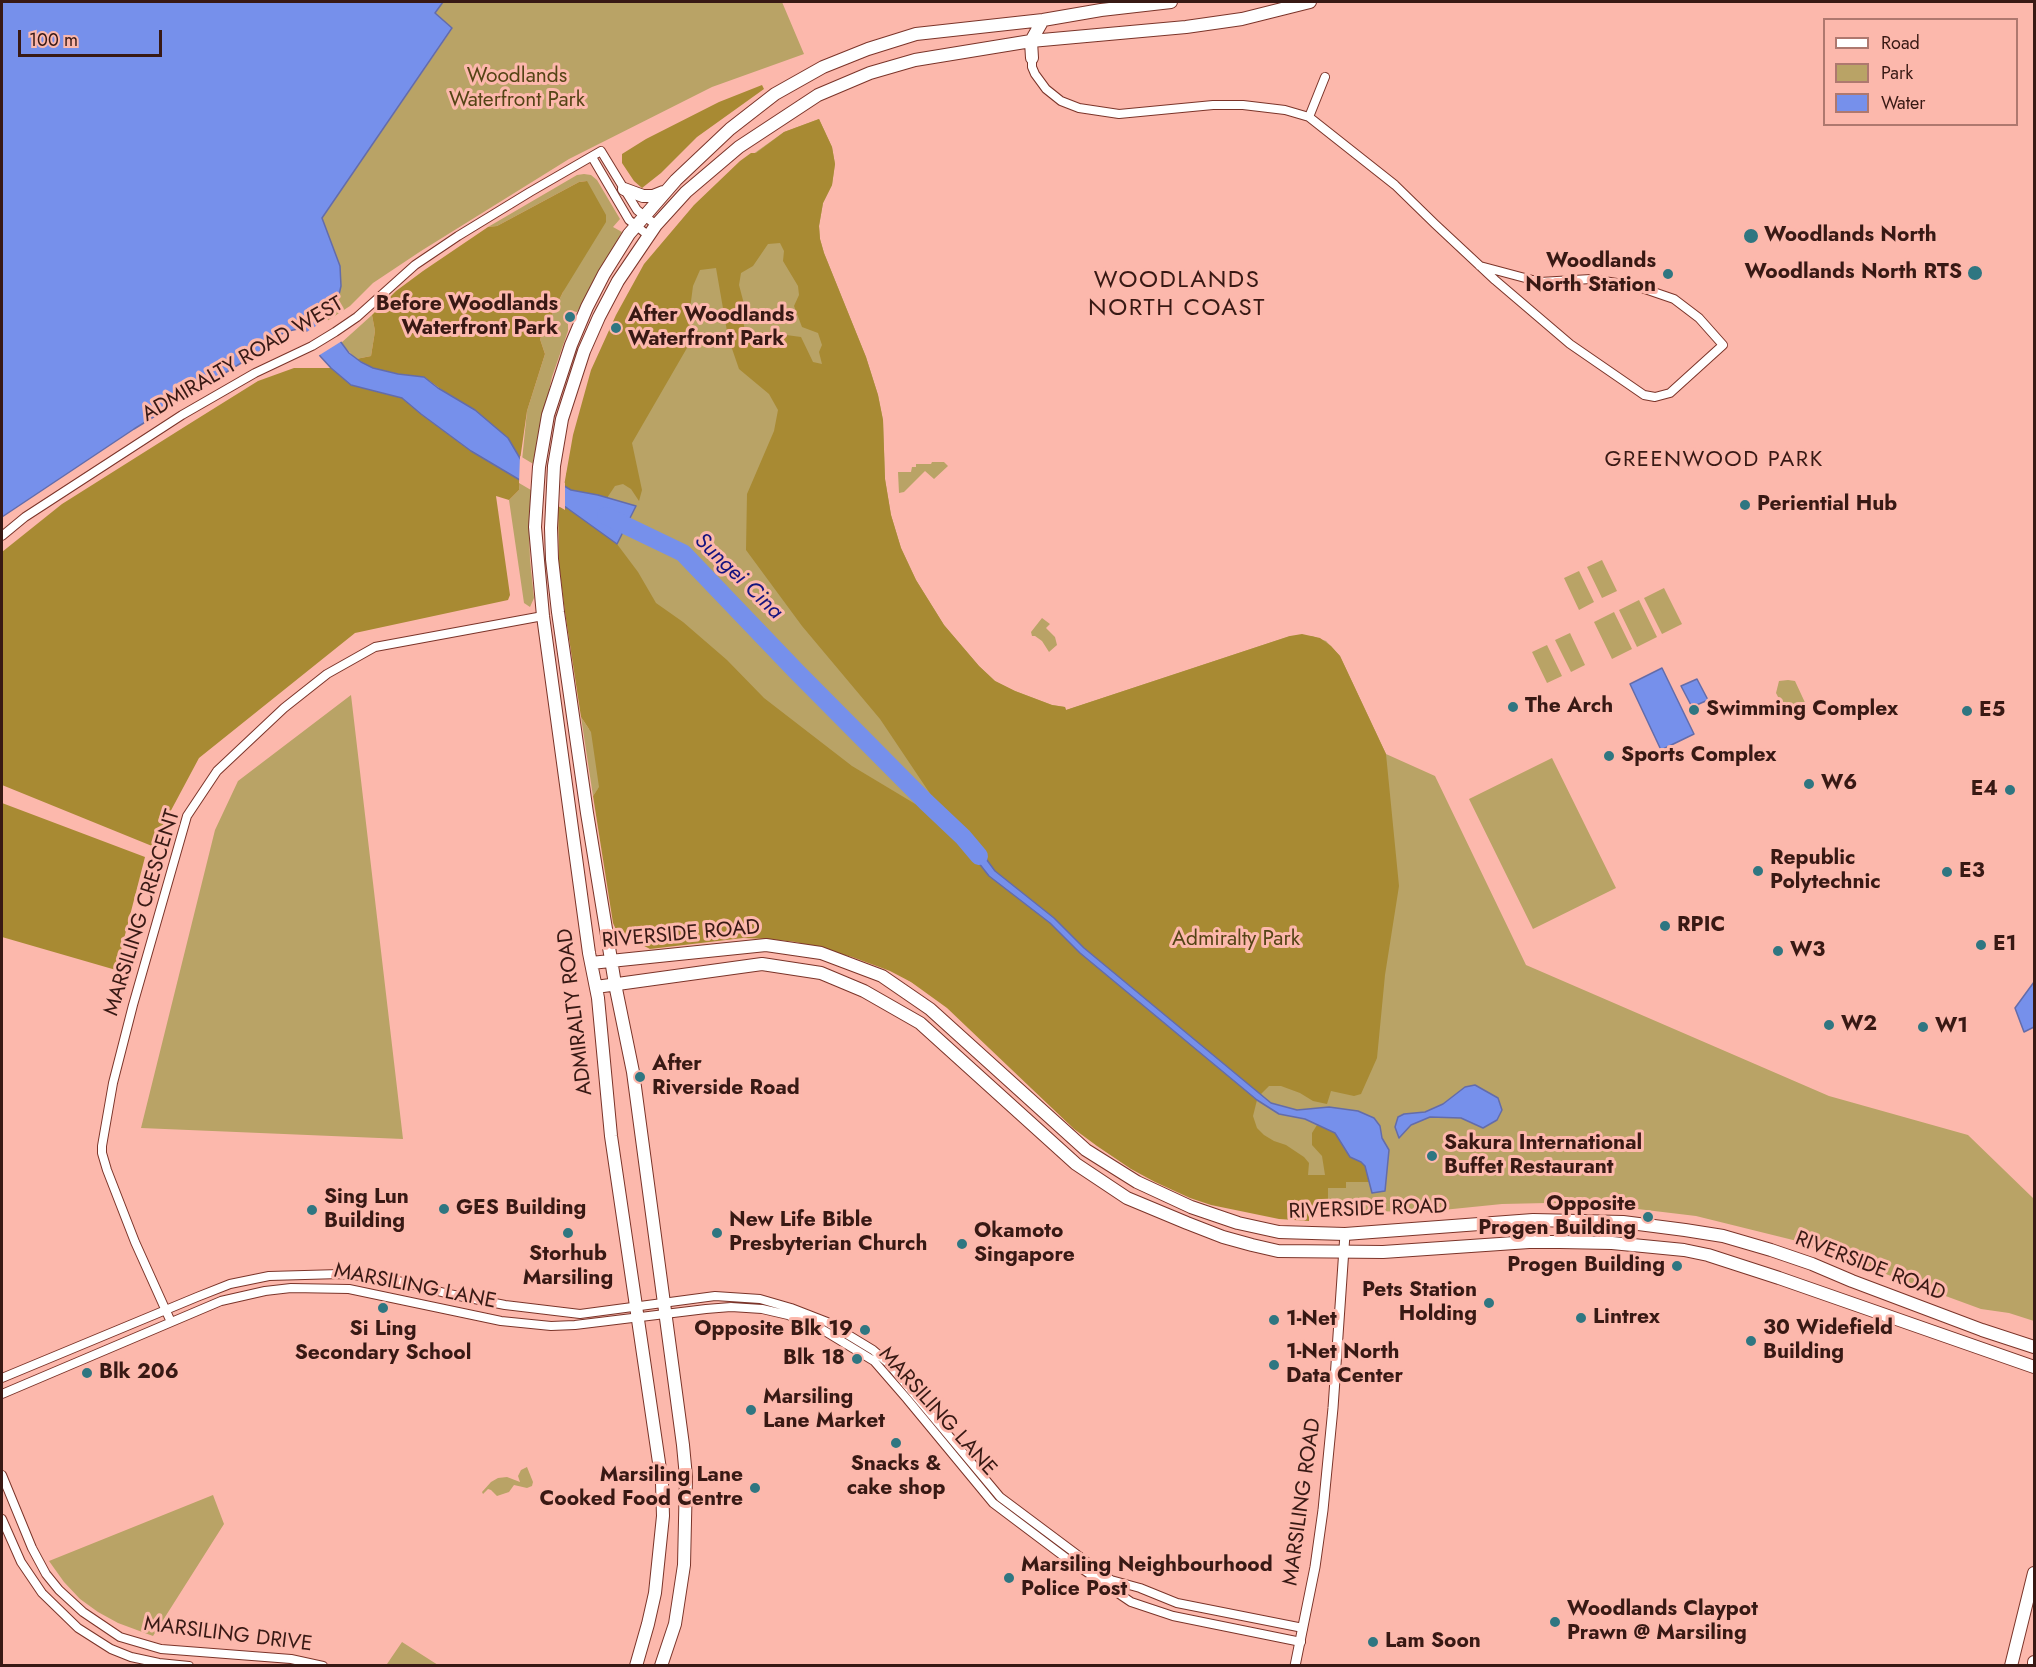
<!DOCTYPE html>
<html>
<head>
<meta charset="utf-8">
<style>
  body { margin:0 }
  #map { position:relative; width:2036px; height:1667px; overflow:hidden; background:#fcb8ac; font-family:Jost,sans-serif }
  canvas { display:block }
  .frame { position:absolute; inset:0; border:3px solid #381914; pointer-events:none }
  .legend { position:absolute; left:1823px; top:18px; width:195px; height:108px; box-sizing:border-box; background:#fcb8ac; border:2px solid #ae786f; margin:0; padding:8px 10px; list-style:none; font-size:18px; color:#381914 }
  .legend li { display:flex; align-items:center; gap:12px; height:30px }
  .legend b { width:30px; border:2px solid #ae786f }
  .scale { position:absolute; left:18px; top:30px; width:144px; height:27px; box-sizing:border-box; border:3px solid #381914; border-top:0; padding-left:8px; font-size:18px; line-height:21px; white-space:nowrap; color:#381914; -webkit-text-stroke:4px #fcb8ac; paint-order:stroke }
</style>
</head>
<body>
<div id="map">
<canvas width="2036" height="1667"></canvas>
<div class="frame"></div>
<ul class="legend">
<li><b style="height:8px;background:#fff"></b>Road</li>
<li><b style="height:16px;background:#b9a366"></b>Park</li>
<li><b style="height:16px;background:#7690eb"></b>Water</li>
</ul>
<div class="scale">100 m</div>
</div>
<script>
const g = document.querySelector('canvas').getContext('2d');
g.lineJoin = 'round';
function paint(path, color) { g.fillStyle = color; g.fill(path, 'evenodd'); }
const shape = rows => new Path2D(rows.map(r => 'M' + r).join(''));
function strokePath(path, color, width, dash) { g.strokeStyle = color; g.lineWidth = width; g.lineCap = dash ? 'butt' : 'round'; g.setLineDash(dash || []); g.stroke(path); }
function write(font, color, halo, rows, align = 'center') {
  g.font = font + ' Jost,sans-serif'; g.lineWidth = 6; g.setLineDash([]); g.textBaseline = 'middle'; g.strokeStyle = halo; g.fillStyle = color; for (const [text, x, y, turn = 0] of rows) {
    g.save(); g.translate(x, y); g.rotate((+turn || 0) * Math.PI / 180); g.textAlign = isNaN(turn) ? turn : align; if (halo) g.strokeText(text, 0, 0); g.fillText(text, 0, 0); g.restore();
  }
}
paint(shape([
  [443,2,782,2,804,54,712,87,569,159,421,251,373,283,350,306,327,321,323,318,338,298,341,286,322,218,452,29,435,13],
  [819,119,832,147,835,164,832,185,823,203,819,226,820,239,824,253,866,357,878,395,883,420,885,479,891,515,901,548,916,580,944,625,979,666,995,681,1015,691,1052,705,1065,707,1066,710,1290,636,1312,636,1326,641,1340,656,1386,754,1435,776,1526,965,1829,1096,1968,1135,2034,1199,2034,1321,2009,1313,1981,1309,1793,1240,1696,1216,1596,1204,1547,1203,1502,1204,1423,1212,1309,1210,981,1025,598,789,593,796,581,717,589,729,565,563,566,474,749,157,784,132],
  [584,174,591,175,597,180,620,219,613,227,622,232,577,312,570,311,565,321,568,324,568,331,552,377,533,461,529,526,530,560,534,598,530,607,524,603,509,500,519,490,527,411,545,354,540,339,563,292,587,181,579,182,497,226,488,227,577,175],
  [372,315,375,331,371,356,356,359,341,343],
  [932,462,944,462,948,466,934,479,925,471,904,492,899,493,898,472,911,472,912,467,916,467,916,464,931,464],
  [1602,560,1617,591,1602,598,1587,567],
  [1579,571,1594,602,1579,610,1564,578],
  [1664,588,1682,624,1662,634,1644,598],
  [1639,600,1657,637,1637,647,1619,610],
  [1614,612,1632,649,1612,659,1594,622],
  [1042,618,1050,624,1046,628,1055,637,1057,645,1049,652,1042,641,1035,636,1032,636,1031,632],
  [1570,633,1585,665,1571,672,1555,640],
  [1547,645,1562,676,1547,683,1532,652],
  [1788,680,1795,681,1808,709,1795,718,1787,714,1776,693,1779,681],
  [351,695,403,1139,141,1128,215,830,238,781],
  [1552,758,1616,888,1533,929,1469,799],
  [527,1467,533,1482,532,1486,527,1488,514,1485,509,1492,497,1496,491,1490,488,1489,483,1494,482,1492,491,1482,498,1478,507,1477,520,1482,518,1476,521,1470],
  [213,1495,224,1524,153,1636,118,1623,98,1612,80,1599,64,1582,49,1561],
  [402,1642,438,1665,437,1665,387,1664]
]), '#b9a366');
paint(shape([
  [762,85,764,89,697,137,661,173,642,188,634,181,622,163,622,154,646,139,719,102],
  [819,119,832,147,835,164,832,185,823,203,819,226,820,239,824,253,866,357,878,395,883,420,885,479,891,515,901,548,916,580,944,625,979,666,995,681,1015,691,1052,705,1065,707,1066,710,1290,636,1302,634,1320,638,1331,646,1340,656,1386,754,1399,886,1385,975,1377,1058,1361,1094,1354,1096,1331,1091,1327,1104,1313,1101,1300,1093,1281,1086,1269,1086,1260,1095,1084,948,1054,918,995,871,967,833,931,795,880,719,802,626,746,550,747,494,774,431,778,410,769,394,739,369,728,337,716,268,700,270,693,286,690,309,691,341,632,443,642,490,639,501,631,489,623,484,615,486,607,498,571,490,564,486,573,435,591,370,616,315,644,264,694,205,740,161,751,153,756,153,784,132],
  [780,243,784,251,783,261,798,286,799,295,794,306,802,327,818,333,822,345,819,352,822,364,813,362,801,337,764,332,758,334,753,344,747,342,742,315,744,304,739,285,741,273,753,266,768,244],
  [587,181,606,215,606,222,563,292,540,339,545,354,527,411,520,460,508,438,424,377,398,374,373,368,356,359,371,356,375,331,372,315,396,291,423,271,488,227,497,226,579,182],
  [294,368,331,368,351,385,402,398,421,414,471,451,520,480,519,490,509,500,496,496,510,595,508,600,355,633,199,758,152,846,2,785,2,552,62,504,189,424,258,381],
  [558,506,567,508,617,544,638,572,656,603,683,622,727,660,764,698,852,766,922,808,960,839,989,876,1050,923,1080,953,1257,1100,1253,1116,1257,1128,1264,1135,1274,1141,1286,1145,1304,1157,1309,1163,1308,1175,1325,1175,1322,1156,1312,1145,1312,1133,1317,1125,1335,1133,1350,1157,1361,1162,1365,1166,1369,1182,1346,1182,1346,1188,1328,1188,1328,1213,1309,1212,1309,1221,1279,1219,1211,1205,1190,1198,1155,1182,1131,1169,1097,1146,1074,1129,947,1008,911,982,890,971,852,957,796,942,769,939,743,938,650,949,617,932,613,923,593,796,599,787,591,732,581,717,565,612,559,564],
  [2,803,145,857,116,970,2,937]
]), '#a88a33');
const water = shape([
  [2,2,443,2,435,13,452,28,322,218,340,266,341,286,338,299,323,318,349,353,361,362,373,368,398,374,424,377,438,388,475,410,508,438,521,460,571,490,598,495,636,506,617,544,567,508,471,451,421,414,402,398,351,385,331,368,320,356,306,330,298,329,284,332,272,344,134,429,2,517,2,2],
  [1662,668,1694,734,1661,750,1630,684,1662,668],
  [1697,679,1708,700,1692,707,1681,686,1697,679],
  [967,833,995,871,1054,918,1084,948,1271,1103,1297,1110,1329,1107,1358,1111,1374,1118,1380,1126,1382,1138,1389,1150,1385,1191,1372,1193,1365,1166,1361,1162,1350,1157,1335,1133,1305,1119,1279,1114,1257,1100,1080,953,1050,923,989,876,960,839,967,833],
  [2034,982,2034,1027,2024,1032,2015,1008,2034,982],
  [1475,1085,1498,1098,1502,1110,1497,1120,1483,1128,1461,1118,1430,1117,1411,1125,1399,1138,1395,1127,1398,1117,1404,1114,1425,1112,1443,1104,1465,1087,1475,1085]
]);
paint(water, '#7690eb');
strokePath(water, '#636caa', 1.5);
paint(shape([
  [327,319,342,341,318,356,305,333],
  [520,456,565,483,565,510,519,483]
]), '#fcb8ac');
strokePath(shape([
  [606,516,683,553,796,671,926,802,963,837,979,856]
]), '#7690eb', 18);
const minor = shape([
  [1032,58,1032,67,1035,74,1046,89,1061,101,1079,108,1119,114,1213,105,1243,105,1285,110,1309,117,1395,185,1435,224,1495,280,1570,344,1644,395,1655,397,1670,393,1723,345,1699,318,1674,299,1636,286,1591,279,1540,282,1480,266],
  [1309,117,1325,77],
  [592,157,629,220,649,236],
  [2,536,25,517,182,415,255,373,312,346,335,332,357,317,415,265,458,236,530,192,601,151,637,210,656,225],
  [171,1322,135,1242,107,1170,102,1153,102,1146,113,1083,133,1005,187,816,217,771,284,708,327,674,375,647,543,616],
  [2,1378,197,1297,230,1284,269,1276,340,1274,387,1278,449,1294,505,1305,580,1314,715,1296,760,1299,791,1308,827,1322,873,1350,888,1363,1000,1497,1111,1580,1140,1588,1177,1603,1303,1628],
  [2,1394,221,1301,265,1291,291,1288,349,1289,501,1321,551,1326,575,1325,706,1309,731,1307,762,1309,788,1315,823,1330,874,1361,907,1399,993,1503,1066,1558,1131,1602,1173,1616,1301,1642],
  [2,1475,32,1548,46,1574,59,1590,83,1612,120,1637,161,1649,291,1659,323,1666],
  [2,1519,21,1562,42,1593,78,1628,111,1649,131,1657,159,1663,189,1666]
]);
const tertiary = shape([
  [1295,1666,1315,1567,1323,1510,1333,1408,1345,1234]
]);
const primary = shape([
  [1032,58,1031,41,1043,20],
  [624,189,643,196,653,196,663,192],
  [591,963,766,945,821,953,882,976,930,1009,1086,1150,1137,1182,1191,1207,1238,1223,1279,1232,1345,1234,1533,1220,1623,1222,1685,1230,1723,1236,1771,1250,1812,1264,1852,1281,1982,1330,2034,1347],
  [596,987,762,964,821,973,864,991,920,1023,1076,1164,1127,1198,1187,1223,1223,1237,1252,1245,1278,1251,1383,1252,1529,1242,1560,1242,1612,1243,1684,1250,1708,1255,1779,1278,2034,1367],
  [636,1666,648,1624,655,1593,663,1516,662,1483,611,1136,598,998,589,953,543,616,535,527,539,467,548,415,571,345,587,307,604,274,629,234,676,180,730,129,775,94,823,67,868,49,916,34,1043,20,1101,10,1171,2],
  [661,1666,675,1624,684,1565,686,1477,683,1445,633,1072,615,984,587,813,558,612,552,559,551,528,554,466,562,419,584,351,599,317,618,281,656,225,686,192,739,147,818,95,870,73,915,60,1031,41,1186,27,1242,19,1310,2],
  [2011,1666,2034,1573],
  [2034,1666,2034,1662]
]);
strokePath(minor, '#7b3429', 10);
strokePath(tertiary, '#7b3429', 11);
strokePath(primary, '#7b3429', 14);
strokePath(minor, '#fff', 8);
strokePath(tertiary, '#fff', 9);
strokePath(primary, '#fff', 12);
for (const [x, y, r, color] of [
  [1751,236,8,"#2f7681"],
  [1975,273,8,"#2f7681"],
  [1668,274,6,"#2f7681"],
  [570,317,6,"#2f7681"],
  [616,328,6,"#2f7681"],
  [1745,505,6,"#2f7681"],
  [1513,707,6,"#2f7681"],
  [1694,710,6,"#2f7681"],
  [1967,711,6,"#2f7681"],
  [1609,756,6,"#2f7681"],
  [1809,784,6,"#2f7681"],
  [2010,790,6,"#2f7681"],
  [1758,871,6,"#2f7681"],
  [1947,872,6,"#2f7681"],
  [1665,926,6,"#2f7681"],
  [1981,945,6,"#2f7681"],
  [1778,951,6,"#2f7681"],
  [1829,1025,6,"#2f7681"],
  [1923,1027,6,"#2f7681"],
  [640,1077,6,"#2f7681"],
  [1432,1156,6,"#2f7681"],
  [444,1209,6,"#2f7681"],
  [312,1210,6,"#2f7681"],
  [1648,1217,6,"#2f7681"],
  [568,1233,6,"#2f7681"],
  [717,1233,6,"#2f7681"],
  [962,1244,6,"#2f7681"],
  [1677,1266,6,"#2f7681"],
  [1489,1303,6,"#2f7681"],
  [383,1308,6,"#2f7681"],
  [1581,1318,6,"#2f7681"],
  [1274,1320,6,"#2f7681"],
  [865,1330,6,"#2f7681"],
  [1751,1341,6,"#2f7681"],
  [857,1359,6,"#2f7681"],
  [1274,1365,6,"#2f7681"],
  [87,1373,6,"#2f7681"],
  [751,1410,6,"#2f7681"],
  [896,1443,6,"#2f7681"],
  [755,1488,6,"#2f7681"],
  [1009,1578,6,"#2f7681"],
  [1555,1622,6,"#2f7681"],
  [1373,1642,6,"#2f7681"]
]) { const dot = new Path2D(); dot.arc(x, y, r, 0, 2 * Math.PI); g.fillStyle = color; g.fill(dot); strokePath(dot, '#fcb8ac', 2); }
write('21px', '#544415', '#fcb8ac', [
  ["Woodlands",517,77],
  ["Waterfront Park",517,101],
  ["Admiralty Park",1236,940]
]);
write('bold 21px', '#381914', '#fcb8ac', [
  ["Woodlands North",1764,236],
  ["Woodlands",1656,262,"right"],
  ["North Station",1656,286,"right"],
  ["Woodlands North RTS",1962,273,"right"],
  ["Before Woodlands",558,305,"right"],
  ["Waterfront Park",558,329,"right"],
  ["After Woodlands",628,316],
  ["Waterfront Park",628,340],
  ["Periential Hub",1757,505],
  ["The Arch",1525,707],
  ["Swimming Complex",1706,710],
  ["E5",1979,711],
  ["Sports Complex",1621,756],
  ["W6",1821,784],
  ["E4",1998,790,"right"],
  ["Republic",1770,859],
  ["Polytechnic",1770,883],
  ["E3",1959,872],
  ["RPIC",1677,926],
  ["E1",1993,945],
  ["W3",1790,951],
  ["W2",1841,1025],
  ["W1",1935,1027],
  ["After",652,1065],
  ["Riverside Road",652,1089],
  ["Sakura International",1444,1144],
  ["Buffet Restaurant",1444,1168],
  ["Sing Lun",324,1198],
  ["Building",324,1222],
  ["Opposite",1636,1205,"right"],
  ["Progen Building",1636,1229,"right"],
  ["GES Building",456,1209],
  ["New Life Bible",729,1221],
  ["Presbyterian Church",729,1245],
  ["Okamoto",974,1232],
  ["Singapore",974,1256],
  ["Storhub",568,1255,"center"],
  ["Marsiling",568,1279,"center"],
  ["Progen Building",1665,1266,"right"],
  ["Pets Station",1477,1291,"right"],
  ["Holding",1477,1315,"right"],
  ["Lintrex",1593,1318],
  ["1-Net",1286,1320],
  ["30 Widefield",1763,1329],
  ["Building",1763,1353],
  ["Si Ling",383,1330,"center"],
  ["Secondary School",383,1354,"center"],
  ["Opposite Blk 19",853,1330,"right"],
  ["1-Net North",1286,1353],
  ["Data Center",1286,1377],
  ["Blk 18",845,1359,"right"],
  ["Blk 206",99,1373],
  ["Marsiling",763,1398],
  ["Lane Market",763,1422],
  ["Snacks &",896,1465,"center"],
  ["cake shop",896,1489,"center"],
  ["Marsiling Lane",743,1476,"right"],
  ["Cooked Food Centre",743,1500,"right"],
  ["Marsiling Neighbourhood",1021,1566],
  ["Police Post",1021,1590],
  ["Woodlands Claypot",1567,1610],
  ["Prawn @ Marsiling",1567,1634],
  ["Lam Soon",1385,1642]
], 'left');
write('21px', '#381914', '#fcb8ac', [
  ["ADMIRALTY ROAD WEST",243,360,-30],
  ["MARSILING CRESCENT",143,913,-73],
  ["RIVERSIDE ROAD",681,935,-5],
  ["ADMIRALTY ROAD",576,1012,-97],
  ["RIVERSIDE ROAD",1368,1210,-2],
  ["RIVERSIDE ROAD",1870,1267,21],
  ["MARSILING LANE",415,1287,11],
  ["MARSILING LANE",937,1412,48],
  ["MARSILING ROAD",1303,1502,-82],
  ["MARSILING DRIVE",228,1635,7]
]);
g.letterSpacing = '1.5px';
write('22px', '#381914', '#fcb8ac', [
  ["GREENWOOD PARK",1714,461]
]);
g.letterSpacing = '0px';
write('italic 22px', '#15137e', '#fcb8ac', [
  ["Sungei Cina",738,577,44]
]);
g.letterSpacing = '1.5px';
write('24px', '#381914', '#fcb8ac', [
  ["WOODLANDS",1177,281],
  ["NORTH COAST",1177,309]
]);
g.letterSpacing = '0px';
</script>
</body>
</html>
